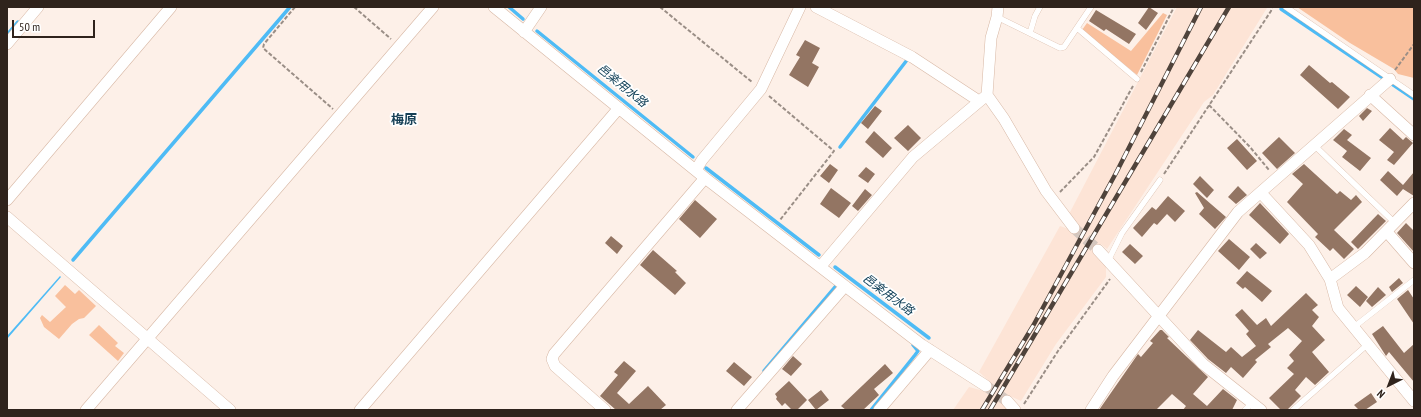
<!DOCTYPE html>
<html>
<head>
<meta charset="utf-8">
<style>
  body { margin:0 }
  #map { position:relative; width:1421px; height:417px; overflow:hidden; background:#fdf0e8; font-family:"PT Sans Narrow",sans-serif }
  canvas { display:block }
  .frame { position:absolute; inset:0; border:8px solid #2f231c; pointer-events:none }
  .north { position:absolute; left:1369px; top:365px; width:40px; height:40px; -webkit-text-stroke:3px #fff; paint-order:stroke; rotate:222deg; font-size:11px; font-weight:700; line-height:16px; text-align:center; color:#2f231c }
  .north::after { content:''; display:block; margin:auto; width:14px; height:18px; background:#2f231c; clip-path:polygon(50% 0,100% 100%,50% 72%,0 100%) }
  .scale { position:absolute; left:12px; top:20px; width:83px; height:18px; box-sizing:border-box; border:2px solid #2f231c; border-top:0; padding-left:5px; font-size:12px; line-height:14px; white-space:nowrap; color:#2f231c; -webkit-text-stroke:3px #fff; paint-order:stroke }
</style>
</head>
<body>
<div id="map">
<canvas width="1421" height="417"></canvas>
<div class="frame"></div>
<div class="north">N</div>
<div class="scale">50 m</div>
</div>
<script>
const g = document.querySelector('canvas').getContext('2d');
g.lineJoin = 'round';
function paint(path, color) { g.fillStyle = color; g.fill(path, 'evenodd'); }
const shape = rows => new Path2D(rows.map(r => 'M' + r).join(''));
function strokePath(path, color, width, dash) { g.strokeStyle = color; g.lineWidth = width; g.lineCap = dash ? 'butt' : 'round'; g.setLineDash(dash || []); g.stroke(path); }
function write(font, color, halo, rows, align = 'center') {
  g.font = font + ' "PT Sans Narrow","Noto Sans JP",sans-serif'; g.lineWidth = 3.5; g.setLineDash([]); g.textBaseline = 'middle'; g.strokeStyle = halo; g.fillStyle = color; for (const [text, x, y, turn = 0] of rows) {
    g.save(); g.translate(x, y); g.rotate((+turn || 0) * Math.PI / 180); g.textAlign = isNaN(turn) ? turn : align; if (halo) g.strokeText(text, 0, 0); g.fillText(text, 0, 0); g.restore();
  }
}
paint(shape([
  [1177,7,1267,8,1213,95,1204,102,1107,249,1101,244,1095,255,1106,265,1106,277,1056,344,1021,401,1010,396,1004,405,1007,410,953,410,969,387,984,391,989,381,979,372,1060,226,1072,230,1078,223,1068,216]
]), '#fde4d6');
paint(shape([
  [1297,7,1414,7,1414,78,1398,74,1394,69,1350,43],
  [1163,13,1167,15,1137,75,1082,30,1087,23,1131,51],
  [65,285,75,294,79,290,96,306,84,318,79,319,72,324,59,339,44,327,40,318,42,315,50,322,66,307,55,296],
  [99,325,118,343,115,346,124,353,118,361,89,335]
]), '#f9c09d');
paint(shape([
  [60,276,61,277,7,339,7,336]
]), '#4ebbf5');
strokePath(shape([
  [509,7,523,19],
  [1281,9,1414,99],
  [537,31,693,157],
  [7,35,18,22],
  [840,147,907,60],
  [706,168,819,255],
  [73,260,290,7],
  [835,267,929,338],
  [764,371,836,286],
  [871,410,915,355,918,351,913,345]
]), '#4ebbf5', 3.5);
paint(shape([
  [1149,7,1158,13,1146,30,1138,23],
  [1096,10,1136,34,1129,44,1106,29,1104,31,1089,21],
  [805,40,820,48,812,63,819,67,808,87,789,75,800,57,796,55],
  [1309,65,1330,83,1332,82,1350,97,1338,109,1300,75],
  [875,106,882,111,868,129,861,123],
  [1367,108,1372,111,1363,121,1359,116],
  [908,125,921,138,908,151,894,138],
  [1390,128,1403,140,1406,137,1413,143,1394,165,1387,160,1394,152,1379,140],
  [1344,129,1352,135,1347,140,1371,158,1360,171,1342,157,1347,151,1333,140],
  [874,131,892,148,883,158,865,142],
  [1279,137,1295,153,1277,169,1262,153],
  [1237,139,1257,161,1247,170,1227,148],
  [830,164,838,170,829,183,820,176],
  [1304,164,1337,194,1340,191,1351,200,1356,195,1362,202,1334,230,1354,249,1344,259,1333,248,1330,251,1315,237,1318,234,1287,202,1303,184,1292,174],
  [866,167,875,174,868,183,858,176],
  [1388,171,1403,185,1414,172,1414,196,1403,189,1397,196,1380,180],
  [1200,176,1214,190,1207,198,1193,184],
  [1238,186,1247,195,1236,204,1228,197],
  [831,188,851,203,839,218,820,204],
  [865,189,872,195,858,211,852,206],
  [1197,192,1226,217,1215,229,1199,214,1204,208,1195,193],
  [1168,196,1185,211,1175,222,1167,214,1157,225,1154,223,1142,237,1133,228,1152,207,1156,210],
  [695,200,717,219,700,238,679,219],
  [1260,203,1289,234,1280,244,1249,215],
  [1378,214,1386,221,1358,249,1351,242],
  [1406,223,1414,231,1414,252,1397,233],
  [611,236,623,246,617,254,605,243],
  [1229,239,1250,257,1239,270,1218,251],
  [1256,243,1267,253,1260,259,1250,249],
  [1130,244,1143,256,1135,264,1122,252],
  [653,250,677,271,675,272,686,283,675,295,640,265],
  [1247,271,1272,291,1262,302,1245,287,1243,289,1236,283],
  [1399,278,1403,283,1392,292,1389,287],
  [1356,286,1368,297,1360,307,1347,295],
  [1378,287,1386,295,1372,307,1366,301],
  [1408,290,1414,299,1414,324,1397,299],
  [1306,293,1318,305,1312,310,1319,317,1312,326,1325,340,1312,352,1329,372,1315,385,1306,377,1295,390,1301,396,1287,410,1281,410,1269,398,1294,374,1287,368,1294,361,1289,355,1302,341,1288,328,1268,344,1271,347,1255,360,1257,362,1243,378,1231,367,1226,373,1208,359,1190,340,1198,330,1226,352,1231,347,1242,357,1256,346,1246,334,1249,331,1235,315,1242,309,1257,325,1266,318,1271,326],
  [1383,326,1404,353,1414,344,1414,382,1389,352,1386,356,1372,334],
  [1160,330,1162,330,1169,337,1167,338,1208,377,1193,394,1207,406,1223,389,1237,400,1232,410,1183,410,1186,406,1172,394,1156,410,1099,410,1138,354,1141,357,1153,343,1150,341],
  [793,356,802,364,791,376,782,369],
  [624,361,636,371,617,393,629,404,648,386,666,405,660,410,616,410,600,396,618,375,614,372],
  [734,362,752,377,744,386,726,371],
  [885,364,893,373,874,389,879,395,863,410,846,410,841,406],
  [789,381,807,400,797,410,792,410,785,403,782,406,776,399,777,397,775,394],
  [821,390,829,400,816,410,808,400],
  [1371,393,1377,402,1365,410,1359,410,1354,405]
]), '#937563');
strokePath(shape([
  [1074,228,1098,250],
  [986,386,1007,401]
]), '#d4c7bf', 11, [11, 5.5]);
const lane = shape([
  [1286,7,1414,95],
  [997,17,1060,48,1064,47,1091,7],
  [1077,28,1137,79],
  [1030,33,1035,16,1040,7],
  [1315,146,1395,223],
  [1108,261,1122,233,1160,180],
  [1354,327,1414,280],
  [1245,410,1252,403],
  [1293,410,1368,344]
]);
const street = shape([
  [494,7,705,178,845,286,922,345,986,386],
  [816,7,912,57,979,101],
  [998,7,997,17,991,38,987,95,1004,119,1046,191,1074,228],
  [524,32,541,7],
  [7,44,38,7],
  [1370,95,1414,135],
  [696,170,702,160,761,89,800,7],
  [1261,193,1309,245,1330,279,1338,308,1414,401],
  [7,200,171,7],
  [7,217,230,410],
  [1387,232,1414,263],
  [1098,250,1203,364,1261,410],
  [821,266,913,157,987,95],
  [1330,279,1365,253,1414,203],
  [1007,401,1015,410],
  [86,410,433,7],
  [360,410,619,108],
  [605,410,555,366,552,359,554,354,705,178],
  [737,410,845,286],
  [879,410,930,350],
  [1091,410,1113,376,1238,212,1390,79]
]);
strokePath(lane, '#d7b7a4', 6);
strokePath(street, '#d7b7a4', 12);
strokePath(shape([
  [295,7,264,44,263,48,333,109],
  [354,7,391,39],
  [660,7,752,82],
  [1395,70,1414,44],
  [1141,72,1174,7],
  [769,96,834,151,780,220],
  [1209,105,1250,147,1269,170],
  [1164,174,1271,11,1272,7],
  [1060,192,1094,157,1133,86],
  [1024,404,1058,351,1110,279]
]), '#9a8e86', 2, [4, 2]);
strokePath(lane, '#fff', 5.5);
strokePath(street, '#fff', 11);
const rail = shape([
  [982,410,1033,326,1116,173,1201,7],
  [990,410,1229,7]
]);
strokePath(rail, '#4f433b', 4.5);
strokePath(rail, '#fff', 3, [9]);
write('italic 12px', '#124058', '#fff', [
  ["邑楽用水路",622,86,39],
  ["邑楽用水路",888,295,37]
]);
write('bold 13px', '#174157', '#fff', [
  ["梅原",404,120]
]);
</script>
</body>
</html>
